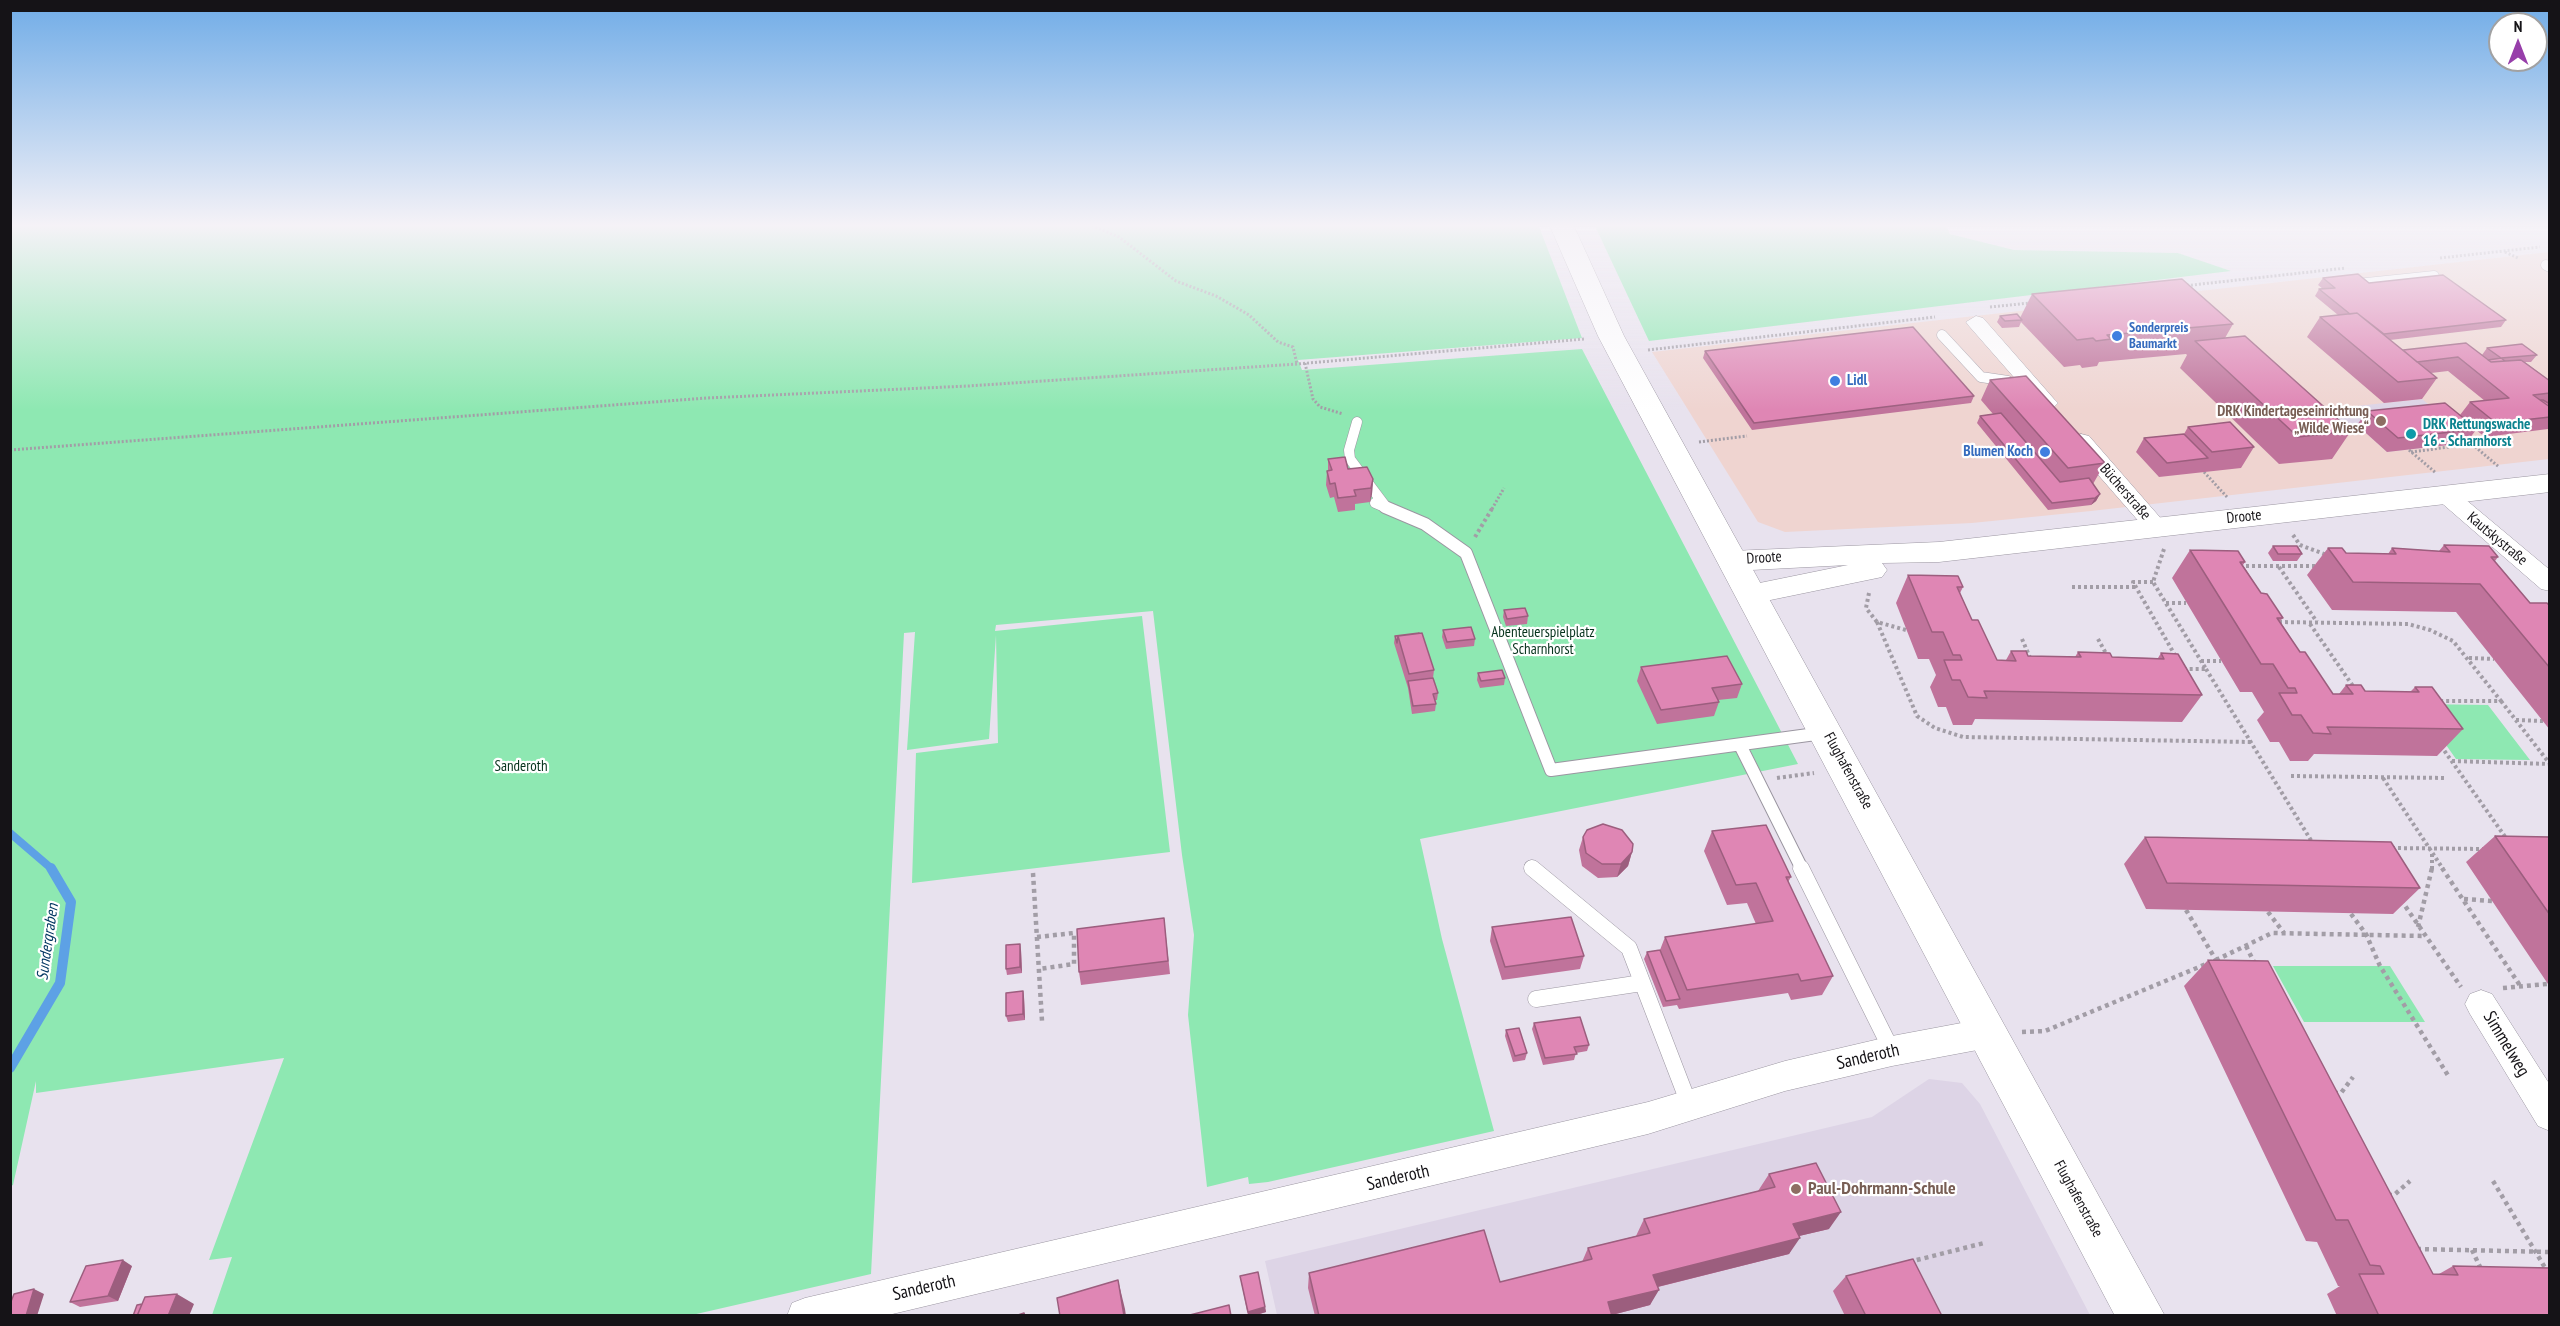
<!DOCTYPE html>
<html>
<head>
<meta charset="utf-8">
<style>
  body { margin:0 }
  #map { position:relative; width:2560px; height:1326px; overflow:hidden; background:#e8e2ee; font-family:"PT Sans Narrow",sans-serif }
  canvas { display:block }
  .frame { position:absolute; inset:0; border:12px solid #151317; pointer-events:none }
  .north { position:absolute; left:2488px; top:12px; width:60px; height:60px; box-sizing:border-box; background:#fff; border:2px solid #a1a1a2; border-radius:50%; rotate:0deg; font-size:16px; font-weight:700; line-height:24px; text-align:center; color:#151317 }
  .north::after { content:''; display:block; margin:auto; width:21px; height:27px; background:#973eaa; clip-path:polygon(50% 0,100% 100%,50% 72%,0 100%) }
</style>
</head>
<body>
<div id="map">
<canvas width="2560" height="1326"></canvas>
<div class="frame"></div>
<div class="north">N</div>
</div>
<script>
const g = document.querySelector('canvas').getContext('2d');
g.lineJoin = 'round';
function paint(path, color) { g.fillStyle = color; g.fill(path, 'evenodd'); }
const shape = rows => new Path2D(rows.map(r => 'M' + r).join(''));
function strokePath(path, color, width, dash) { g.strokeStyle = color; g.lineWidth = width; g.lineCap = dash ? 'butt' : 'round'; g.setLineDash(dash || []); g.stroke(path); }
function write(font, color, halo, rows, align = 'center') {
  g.font = font + ' "PT Sans Narrow",sans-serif'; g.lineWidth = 4.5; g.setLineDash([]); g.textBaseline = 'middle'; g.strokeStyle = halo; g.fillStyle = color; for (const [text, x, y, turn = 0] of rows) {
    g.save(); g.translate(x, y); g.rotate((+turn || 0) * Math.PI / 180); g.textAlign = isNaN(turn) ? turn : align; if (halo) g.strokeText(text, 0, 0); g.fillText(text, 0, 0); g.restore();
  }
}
paint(shape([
  [2549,252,2549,459,2091,511,1972,523,1785,532,1758,522,1652,352]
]), '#efd4d0');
paint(shape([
  [2422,399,2443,416,2435,418,2466,443,2387,452,2357,425,2330,428,2310,411],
  [1929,1079,1962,1083,1980,1104,2090,1315,1277,1315,1265,1261,1872,1117]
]), '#ddd4e6');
paint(shape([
  [11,224,1538,224,1582,338,1298,360,1302,370,1582,349,1798,764,1420,839,1442,939,1494,1131,1268,1182,1249,1184,1248,1177,1207,1187,1188,1015,1194,935,1182,855,1153,611,996,625,995,631,1142,616,1170,852,912,883,916,753,998,743,996,635,989,739,907,750,915,632,904,633,871,1274,692,1315,212,1315,232,1257,209,1260,284,1058,36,1093,36,1081,13,1185,11,1186],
  [1594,224,1945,224,1950,234,2014,250,2178,253,2231,271,1649,341],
  [2417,704,2488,705,2530,760,2456,759],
  [2273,966,2390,966,2425,1022,2304,1022]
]), '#8ee8b2');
strokePath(shape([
  [10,833,52,869]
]), '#5da1e5', 8);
strokePath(shape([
  [10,1068,60,983,71,902,51,868]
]), '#5da1e5', 10);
const serviceFar2 = shape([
  [2546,265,2550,267],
  [2357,284,2434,276],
  [1942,335,1981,377,2008,381],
  [1357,422,1349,450,1350,459,1386,507],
  [1375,503,1389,509]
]);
const serviceFar1 = shape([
  [1385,507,1425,524,1466,553,1551,770,1823,733],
  [1740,745,1802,869],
  [1531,867,1534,869]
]);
const service = shape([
  [1532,868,1629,948,1689,1104],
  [1801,868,1892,1051],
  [1536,999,1642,983]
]);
const minor = shape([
  [1976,316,1983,318,2054,399,2058,403,2054,407,2040,407,1969,326,1966,322,1976,316],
  [2081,434,2089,436,2164,522,2168,527,2164,532,2156,535,2148,532,2073,446,2070,441,2073,436,2081,434],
  [2445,487,2453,489,2550,570,2550,591,2541,589,2437,499,2434,494,2437,489,2445,487],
  [2481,990,2492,994,2550,1085,2550,1131,2538,1126,2470,1014,2465,1004,2470,994,2481,990],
  [1988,1018,1999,1023,2004,1033,1999,1043,1988,1048,1892,1066,1785,1091,1648,1134,884,1316,787,1316,792,1303,805,1298,1648,1102,1785,1061,1892,1036,1988,1018]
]);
const tertiary = shape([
  [2550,474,2550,492,1939,562,1882,563,1887,570,1882,577,1751,604,1740,601,1736,594,1740,587,1848,565,1732,571,1722,568,1717,561,1722,554,1732,551,1939,542,2550,474]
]);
const secondary = shape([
  [1549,224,1573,224,1624,336,2165,1316,2115,1316,1598,336,1549,224]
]);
strokePath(serviceFar2, '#9b96a1', 11);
strokePath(serviceFar1, '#9b96a1', 14);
strokePath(service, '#9b96a1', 17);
strokePath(minor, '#9b96a1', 1);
strokePath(tertiary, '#9b96a1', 1);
strokePath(secondary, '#9b96a1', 1);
strokePath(shape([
  [1088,224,1119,237,1176,281,1216,296,1249,315,1278,342,1293,347,1297,364],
  [2505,252,2518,258],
  [2440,258,2540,247],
  [2183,286,2346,268],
  [1990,307,2030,303],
  [1648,350,1935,317],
  [1305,363,1313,399,1320,407,1343,414],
  [2466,439,2499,467],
  [1699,442,1747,436],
  [10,450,707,398,968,386,1297,364,1584,339],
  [2409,450,2436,473],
  [2411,452,2472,444],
  [2204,472,2227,497],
  [1492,509,1504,488]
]), '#a29da6', 3, [2, 2]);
strokePath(shape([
  [2293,535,2300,545,2327,555],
  [1475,537,1493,507],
  [2164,549,2153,582,2206,669,2185,669],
  [2240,566,2319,566],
  [2279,567,2317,622],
  [2153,582,2133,582,2176,657],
  [2072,587,2135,587],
  [1869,593,1866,608,1877,622,1906,630],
  [2166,603,2186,603],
  [1877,622,1917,716,1935,728,1963,737,2251,742],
  [2279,622,2408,624,2430,630,2453,641,2501,701,2440,701],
  [2310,624,2355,689],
  [2022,639,2031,660],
  [2098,639,2108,657],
  [2469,658,2494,659],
  [2201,661,2221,661],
  [2206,669,2312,842],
  [2501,701,2550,764],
  [2516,720,2543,721],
  [2441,746,2506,838],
  [2452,761,2549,764],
  [2291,776,2445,778],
  [1777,778,1814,773],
  [2383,778,2443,869],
  [2392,848,2484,849],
  [2432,869,2432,852]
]), '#a29da6', 4, [3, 3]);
strokePath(shape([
  [2442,868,2521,987],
  [1033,873,1042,1021],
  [2464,899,2492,901],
  [2401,900,2461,987],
  [2186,910,2216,960],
  [2268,912,2284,933],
  [2351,914,2366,934,2380,966,2449,1077],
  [2418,927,2432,868],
  [1037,937,1074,933,1074,964,1039,969],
  [2246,946,2255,964],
  [2503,988,2547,984],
  [2022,1032,2045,1031,2216,960,2272,933,2424,936],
  [2334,1093,2341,1093,2353,1077],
  [2493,1181,2550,1276],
  [2388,1195,2394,1195,2410,1181],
  [2417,1249,2550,1252],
  [2472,1250,2481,1269],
  [1909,1262,1984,1243]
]), '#a29da6', 4.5, [4, 4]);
strokePath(serviceFar2, '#fff', 10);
strokePath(serviceFar1, '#fff', 12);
strokePath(service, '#fff', 16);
paint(minor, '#fff');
paint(tertiary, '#fff');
paint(secondary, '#fff');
paint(shape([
  [2323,278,2369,283,2506,320,2501,327,2390,340,2403,350,2488,360,2489,360,2482,355,2487,348,2537,355,2531,362,2525,362,2550,381,2550,430,2548,429,2485,437,2476,430,2466,443,2387,452,2357,425,2367,411,2460,415,2470,402,2485,401,2448,371,2431,373,2437,378,2422,399,2384,403,2307,337,2320,317,2338,315,2315,296,2319,289,2323,289,2318,285],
  [2032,294,2233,324,2225,338,2351,431,2332,459,2279,464,2180,368,2187,355,2186,354,2099,362,2097,366,2082,368,2080,365,2064,367,2021,322,2019,327,2002,328,1997,322,2000,316,2020,318],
  [1705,351,1974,396,1971,403,1752,430,1703,358],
  [1990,380,2105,463,2093,484,2100,494,2096,501,2091,505,2048,510,1977,423,1980,416,1993,414,1981,400],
  [2188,427,2254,447,2241,468,2159,477,2136,452,2144,438,2184,434],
  [1328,459,1348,469,1373,479,1372,494,1370,502,1355,504,1355,510,1338,512,1334,497,1330,498,1326,485,1327,471,1328,471],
  [2444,545,2498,557,2495,561,2530,603,2550,606,2550,730,2456,612,2332,610,2307,575,2328,548,2346,553,2388,554,2392,548,2439,551],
  [2273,546,2302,554,2297,561,2273,561,2268,553],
  [2190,550,2245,562,2243,565,2261,593,2283,618,2280,621,2300,652,2333,694,2339,694,2346,685,2365,691,2410,692,2415,687,2463,729,2437,756,2314,754,2308,761,2290,761,2279,742,2270,742,2257,720,2264,712,2252,692,2240,692,2172,578],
  [1908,575,1963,587,1960,593,1972,620,1997,660,2006,660,2011,651,2028,656,2075,657,2078,652,2112,657,2158,658,2161,653,2202,695,2182,722,1975,719,1972,725,1953,725,1946,707,1938,707,1930,687,1936,675,1929,659,1918,659,1896,603],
  [1504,610,1528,616,1527,624,1506,626,1503,617],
  [1443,630,1475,639,1474,646,1446,649,1442,637],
  [1422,633,1434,670,1433,678,1438,693,1437,700,1435,700,1436,704,1435,711,1412,714,1408,688,1394,643,1395,636],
  [1641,667,1742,684,1737,698,1718,700,1719,702,1714,716,1657,724,1637,681],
  [1478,673,1505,678,1504,685,1480,688,1477,680],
  [1712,831,1791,877,1788,882,1833,976,1822,995,1791,1000,1788,993,1679,1009,1677,1005,1663,1007,1644,959,1647,952,1660,950,1665,937,1756,924,1747,903,1727,905,1704,851],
  [2495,836,2550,837,2550,987,2466,862],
  [1583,837,1632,852,1628,866,1617,877,1598,878,1582,866,1579,850],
  [2145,837,2420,888,2393,914,2146,909,2124,864],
  [1164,918,1170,974,1081,985,1079,972],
  [1492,927,1584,956,1580,969,1502,980,1490,941],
  [1021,950,1022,973,1007,975,1006,969],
  [2208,960,2433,1274,2439,1274,2453,1266,2550,1316,2337,1316,2327,1294,2340,1286,2338,1286,2317,1242,2306,1241,2184,986],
  [1023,991,1024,997,1025,1020,1008,1022,1006,1016],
  [1534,1023,1589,1045,1587,1051,1576,1053,1574,1060,1543,1065,1532,1029],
  [1506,1030,1527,1053,1525,1060,1513,1062,1505,1036],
  [1769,1174,1829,1229,1799,1236,1789,1254,1658,1287,1650,1305,1612,1315,1612,1316,1315,1316,1308,1288,1309,1273,1500,1282,1582,1262,1588,1248,1636,1236,1644,1219,1758,1191],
  [132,1266,118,1301,80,1307,70,1302],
  [1240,1276,1265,1307,1266,1312,1253,1316,1248,1316],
  [1846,1276,1942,1316,1845,1316,1833,1291]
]), '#c0739b');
paint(shape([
  [1373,479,1372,494,1370,502,1371,488],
  [2100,494,2096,501,2091,505,2095,498],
  [1632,852,1628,866,1617,877,1621,864],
  [1020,944,1021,950,1022,973,1020,967],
  [1023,991,1024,997,1025,1020,1023,1014],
  [1841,1212,1829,1229,1782,1240,1793,1224],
  [1800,1238,1789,1254,1645,1290,1653,1275],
  [123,1260,132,1266,118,1301,108,1296],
  [1118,1280,1125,1309,1126,1316,1124,1316],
  [34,1289,44,1294,37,1316,26,1316],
  [1659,1290,1650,1305,1608,1316,1608,1302],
  [177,1294,194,1304,189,1316,168,1316],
  [1265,1307,1266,1312,1253,1316,1248,1316,1248,1312]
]), '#9c5e7e');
const building = shape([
  [2358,274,2369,283,2443,275,2506,320,2384,334,2357,313,2350,314,2319,289,2335,288,2323,278,2358,274],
  [2182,279,2233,324,2107,335,2111,339,2096,341,2093,338,2077,340,2032,294,2182,279],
  [2357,313,2437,378,2398,382,2320,317,2357,313],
  [2017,314,2022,320,2005,321,2000,316,2017,314],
  [1913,327,1974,396,1754,423,1705,351,1913,327],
  [2245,336,2351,431,2298,437,2195,341,2245,336],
  [2466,343,2491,362,2521,360,2550,381,2550,393,2533,395,2550,407,2550,417,2496,423,2470,402,2509,398,2458,357,2417,362,2403,350,2466,343],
  [2522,344,2537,355,2501,358,2487,348,2522,344],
  [2501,358,2505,361,2491,362,2488,360,2501,358],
  [2026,376,2105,463,2068,468,1990,380,2026,376],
  [2540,400,2543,400,2550,404,2550,407,2540,400],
  [2445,403,2477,429,2398,438,2367,411,2445,403],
  [2001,413,2060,482,2089,478,2100,494,2095,498,2052,503,1980,416,2001,413],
  [2230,422,2254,447,2212,452,2188,427,2230,422],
  [2184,434,2208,458,2167,463,2144,438,2184,434],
  [1345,457,1348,469,1367,467,1373,479,1371,488,1354,490,1356,496,1338,498,1335,483,1330,484,1327,471,1332,470,1328,459,1345,457],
  [2444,545,2489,546,2498,557,2491,557,2530,603,2547,603,2550,606,2550,668,2480,584,2353,582,2328,548,2342,548,2346,553,2396,554,2392,548,2450,552,2444,545],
  [2273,546,2297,546,2302,554,2278,554,2273,546],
  [2190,550,2238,551,2245,562,2240,562,2261,593,2267,594,2283,618,2277,618,2300,652,2305,652,2333,694,2353,694,2346,685,2361,685,2365,691,2419,692,2415,687,2432,687,2463,729,2327,727,2331,734,2313,733,2301,715,2292,715,2279,693,2297,693,2295,688,2288,688,2273,664,2261,664,2190,550],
  [1908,575,1958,576,1963,587,1957,587,1972,620,1978,620,1997,660,2016,661,2011,651,2026,651,2028,656,2081,657,2078,652,2110,653,2112,657,2164,659,2161,653,2178,654,2202,695,1984,691,1987,698,1968,697,1960,680,1952,680,1944,660,1962,660,1960,655,1953,655,1943,632,1932,632,1908,575],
  [1525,608,1528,616,1507,619,1504,610,1525,608],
  [1471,627,1475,639,1447,642,1443,630,1471,627],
  [1419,633,1398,636,1397,643,1395,636,1419,633],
  [1422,633,1434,670,1409,674,1398,636,1422,633],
  [1727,656,1742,684,1712,688,1719,702,1661,710,1641,667,1727,656],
  [1502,670,1505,678,1481,681,1478,673,1502,670],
  [1433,678,1438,693,1433,694,1436,704,1413,706,1408,681,1433,678],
  [1603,824,1622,830,1633,844,1632,852,1621,864,1602,864,1586,853,1583,837,1587,830,1603,824],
  [1766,825,1791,877,1786,877,1833,976,1801,981,1798,974,1687,990,1665,937,1773,921,1756,883,1736,885,1712,831,1766,825],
  [2495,836,2550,837,2550,915,2495,836],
  [2145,837,2391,842,2420,888,2167,883,2145,837],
  [1571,917,1584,956,1505,967,1492,927,1571,917],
  [1164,918,1168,961,1079,972,1077,929,1164,918],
  [1020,944,1020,967,1006,969,1006,945,1020,944],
  [1660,950,1680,999,1666,1001,1647,952,1660,950],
  [2208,960,2268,961,2433,1274,2458,1275,2453,1266,2550,1268,2550,1316,2379,1316,2359,1274,2384,1274,2380,1266,2370,1265,2348,1220,2336,1220,2208,960],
  [1023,991,1023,1014,1006,1016,1006,993,1023,991],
  [1580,1017,1589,1045,1574,1047,1577,1054,1545,1058,1534,1023,1580,1017],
  [1519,1028,1527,1053,1515,1056,1506,1030,1519,1028],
  [1816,1163,1841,1212,1793,1224,1800,1238,1653,1275,1659,1290,1608,1302,1612,1316,1319,1316,1309,1273,1484,1230,1500,1282,1592,1259,1588,1248,1650,1233,1644,1219,1775,1187,1769,1174,1816,1163],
  [1913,1259,1942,1316,1866,1316,1846,1276,1913,1259],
  [123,1260,108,1296,70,1302,86,1266,123,1260],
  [1258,1272,1265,1307,1248,1312,1240,1276,1258,1272],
  [1118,1280,1124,1316,1060,1316,1057,1298,1118,1280],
  [34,1289,26,1316,10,1316,10,1304,14,1294,34,1289],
  [177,1294,168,1316,137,1316,145,1297,177,1294],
  [142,1304,137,1316,133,1316,137,1305,142,1304],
  [1229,1305,1231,1316,1186,1316,1229,1305],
  [1024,1313,1025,1316,1015,1316,1024,1313]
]);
paint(building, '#df86b4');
strokePath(building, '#9c5e7e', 1.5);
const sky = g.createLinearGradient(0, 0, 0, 410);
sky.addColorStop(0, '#70ace7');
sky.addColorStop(0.55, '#f5f2f7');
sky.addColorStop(1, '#f5f2f700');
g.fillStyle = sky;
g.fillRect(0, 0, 2560, 410);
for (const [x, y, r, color] of [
  [2117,336,6,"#3f7fe0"],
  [1835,381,6,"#3f7fe0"],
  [2381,421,6,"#8d6e63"],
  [2411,434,6,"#0f9aa8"],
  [2045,452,6,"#3f7fe0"],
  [1796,1189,6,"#8d6e63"]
]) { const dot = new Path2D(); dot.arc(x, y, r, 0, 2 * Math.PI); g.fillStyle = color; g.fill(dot); strokePath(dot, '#fff', 2); }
write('bold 14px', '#366cbe', '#fff', [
  ["Sonderpreis",2129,328],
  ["Baumarkt",2129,344]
], 'left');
write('bold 15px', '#366cbe', '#fff', [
  ["Lidl",1847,381],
  ["Blumen Koch",2033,452,"right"]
], 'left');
write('bold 15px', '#785e54', '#fff', [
  ["DRK Kindertageseinrichtung",2369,412],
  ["„Wilde Wiese“",2369,429]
], 'right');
write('bold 15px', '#0d838f', '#fff', [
  ["DRK Rettungswache",2423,425],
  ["16 - Scharnhorst",2423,442]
], 'left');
write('15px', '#151317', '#fff', [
  ["Bücherstraße",2125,492,49],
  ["Droote",2244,517,-6],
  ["Kautskystraße",2497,539,40],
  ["Droote",1764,558,-4],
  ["Flughafenstraße",1848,771,61],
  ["Flughafenstraße",2078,1199,61]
]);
write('15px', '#07331d', '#fff', [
  ["Abenteuerspielplatz",1543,633],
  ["Scharnhorst",1543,650],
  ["Sanderoth",521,767]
]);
write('italic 16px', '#013661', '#fff', [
  ["Sundergraben",48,942,-82]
]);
write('18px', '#151317', '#fff', [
  ["Simmelweg",2506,1044,59],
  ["Sanderoth",1868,1057,-13],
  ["Sanderoth",1398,1178,-13],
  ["Sanderoth",924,1288,-13]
]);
write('bold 18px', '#785e54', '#fff', [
  ["Paul-Dohrmann-Schule",1808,1189]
], 'left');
</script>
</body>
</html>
